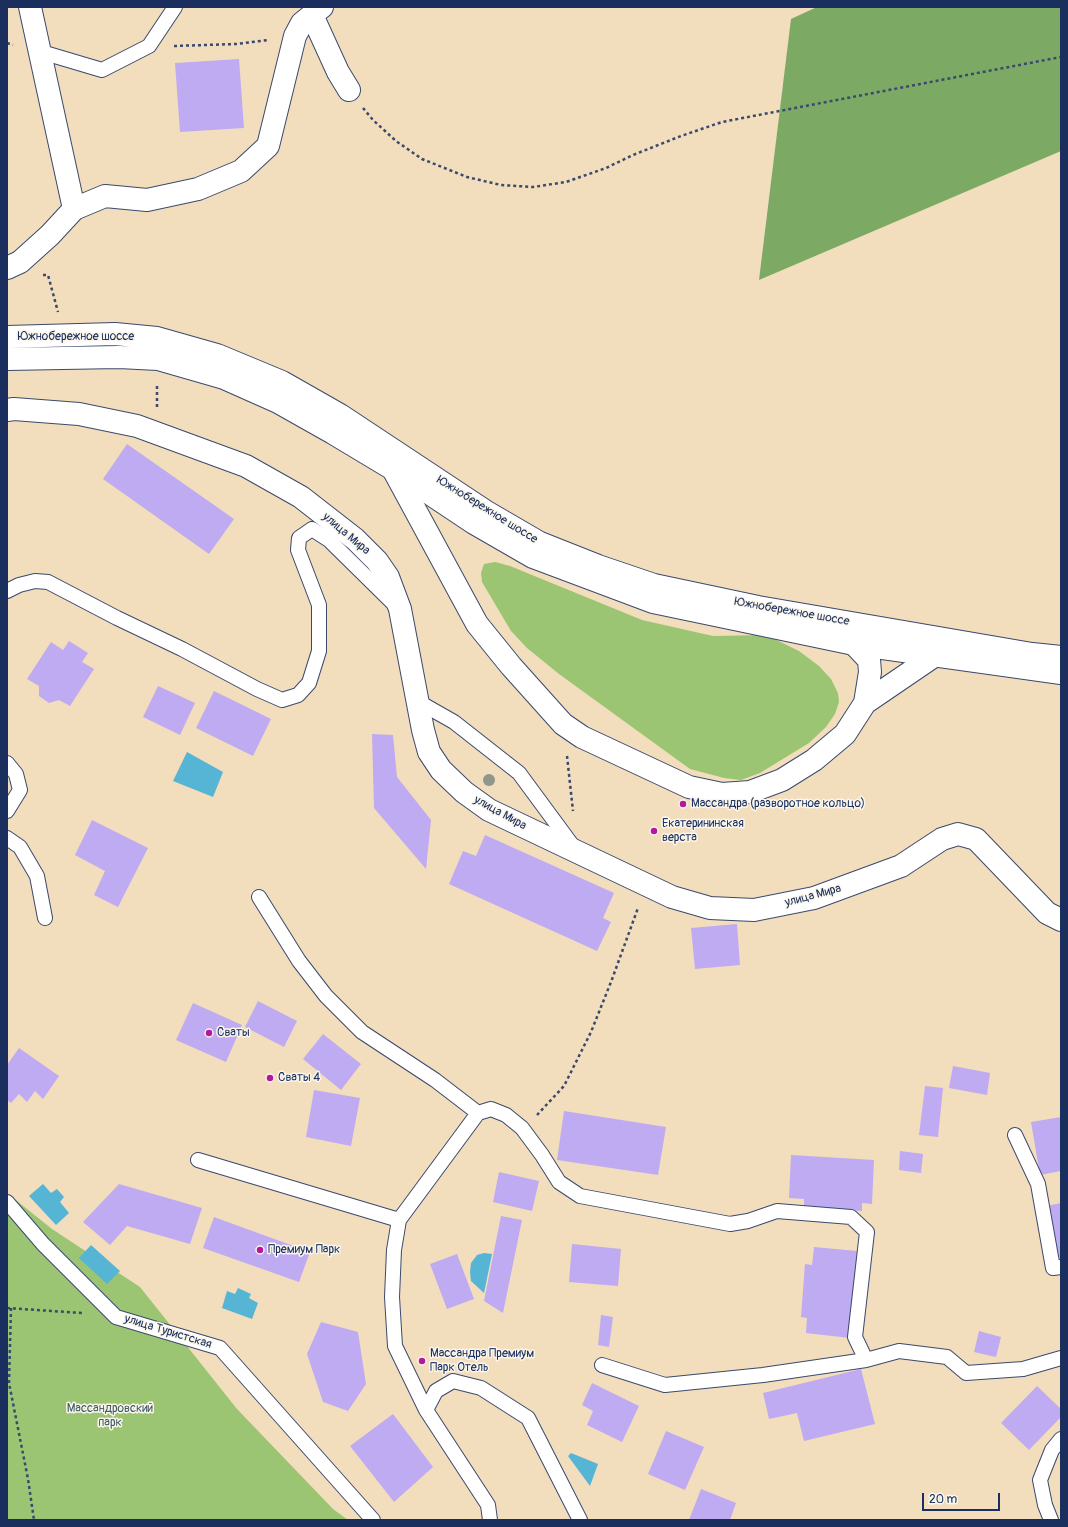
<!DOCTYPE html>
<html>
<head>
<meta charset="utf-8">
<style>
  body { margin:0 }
  #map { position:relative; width:1068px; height:1527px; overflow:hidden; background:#f2ddbd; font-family:Pangolin,sans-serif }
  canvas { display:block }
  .frame { position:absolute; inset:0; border:8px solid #1b2f5e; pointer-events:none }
  .scale { position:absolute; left:922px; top:1493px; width:78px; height:18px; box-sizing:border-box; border:2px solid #1b2f5e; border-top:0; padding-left:5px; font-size:12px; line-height:14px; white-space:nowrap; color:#1b2f5e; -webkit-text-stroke:3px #fbf7ec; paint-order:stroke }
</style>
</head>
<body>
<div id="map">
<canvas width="1068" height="1527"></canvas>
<div class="frame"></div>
<div class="scale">20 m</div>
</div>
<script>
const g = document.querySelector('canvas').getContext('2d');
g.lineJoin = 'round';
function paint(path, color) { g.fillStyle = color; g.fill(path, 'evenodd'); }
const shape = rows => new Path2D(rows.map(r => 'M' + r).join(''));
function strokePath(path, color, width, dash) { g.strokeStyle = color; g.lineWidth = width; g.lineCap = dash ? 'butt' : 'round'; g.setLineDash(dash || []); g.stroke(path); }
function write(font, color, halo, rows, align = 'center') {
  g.font = font + ' Pangolin,sans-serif'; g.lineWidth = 3; g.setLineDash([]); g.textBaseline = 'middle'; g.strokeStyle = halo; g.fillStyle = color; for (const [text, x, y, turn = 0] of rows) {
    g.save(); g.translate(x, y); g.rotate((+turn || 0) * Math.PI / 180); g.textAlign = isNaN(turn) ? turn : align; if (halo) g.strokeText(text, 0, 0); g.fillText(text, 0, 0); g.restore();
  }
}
paint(shape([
  [495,562,510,566,642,620,713,636,766,635,799,651,819,666,831,679,838,693,839,702,835,714,826,727,809,743,760,773,741,780,724,778,690,769,559,674,527,648,511,631,482,582,481,573,484,564],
  [7,1193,52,1229,140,1287,237,1409,333,1509,348,1520,7,1520]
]), '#9bc572');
paint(shape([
  [817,7,1061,7,1061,151,759,280,791,19]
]), '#7caa64');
paint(shape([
  [187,752,223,772,213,797,173,781],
  [43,1184,51,1193,57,1189,64,1197,60,1202,69,1213,56,1225,29,1196],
  [91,1245,120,1271,107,1284,79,1258],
  [484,1253,492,1254,484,1293,471,1281,470,1272,471,1263,477,1255],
  [238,1288,251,1294,249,1298,258,1303,252,1319,222,1308,227,1291,235,1294],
  [571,1453,598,1464,590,1486,568,1456]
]), '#56b4d4');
paint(shape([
  [239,59,244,128,180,132,175,63],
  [127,444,234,519,209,554,103,479],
  [69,641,88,653,82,662,94,669,70,706,59,700,49,703,39,696,39,686,27,679,51,642,63,650],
  [158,686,195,703,180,735,143,717],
  [214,691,271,719,253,756,196,728],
  [372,734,393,735,397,777,431,820,426,869,374,808],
  [92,820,148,848,118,907,94,895,105,871,75,855],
  [485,835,614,893,603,918,611,922,597,951,449,884,463,851,476,856],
  [737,924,740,965,695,969,691,928],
  [258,1001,297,1021,284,1047,245,1027],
  [193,1003,242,1025,226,1062,176,1040],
  [323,1034,361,1064,341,1090,303,1059],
  [19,1048,59,1076,43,1099,35,1091,27,1102,19,1094,11,1103,7,1100,7,1065],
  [953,1066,990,1073,987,1095,949,1088],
  [925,1086,943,1088,938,1137,919,1135],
  [314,1090,360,1098,351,1146,306,1137],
  [564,1111,666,1127,658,1175,557,1160],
  [1061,1117,1061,1171,1040,1175,1031,1122],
  [900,1151,923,1154,921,1173,899,1170],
  [791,1155,874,1160,872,1204,862,1203,862,1211,804,1207,804,1199,789,1198],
  [499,1172,539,1181,532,1211,493,1202],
  [119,1184,202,1208,190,1244,127,1226,110,1245,83,1222],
  [1061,1203,1061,1257,1056,1258,1046,1206],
  [501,1216,522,1220,503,1313,484,1301],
  [214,1217,310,1252,299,1282,203,1248],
  [572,1244,621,1249,618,1286,569,1282],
  [814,1247,857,1251,850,1338,806,1333,807,1318,801,1317,805,1264,812,1265],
  [457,1254,474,1299,447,1309,430,1264],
  [601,1315,613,1317,609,1347,598,1345],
  [321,1322,358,1332,366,1384,348,1411,323,1402,307,1354],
  [979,1331,1001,1337,996,1357,974,1352],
  [861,1369,875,1424,804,1441,797,1413,769,1419,763,1393],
  [592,1383,639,1406,622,1442,587,1425,593,1411,582,1405],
  [1037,1386,1061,1409,1061,1417,1029,1450,1001,1423],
  [393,1414,433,1467,394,1502,350,1446],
  [666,1431,704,1447,685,1490,648,1474],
  [701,1489,736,1503,730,1520,689,1520]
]), '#bfabf2');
const service = shape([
  [38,51,102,70,149,46,175,7],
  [7,591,19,585,35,581,48,582,117,618,182,649,257,689,282,700,298,695,309,683,319,651,319,605,298,550,299,538,312,529,329,540,395,605],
  [417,701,454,722,519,773,575,849],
  [7,763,16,774,20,790,7,811],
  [7,838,20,847,37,876,45,918],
  [259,897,299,961,326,996,362,1032,435,1080,478,1113,491,1109,506,1115,522,1128,542,1155,559,1182,580,1196,730,1224,748,1221,777,1211,851,1217,867,1232,855,1337,866,1360,899,1351,947,1357,966,1373,1023,1369,1061,1358],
  [1015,1135,1038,1184,1053,1268,1061,1267],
  [198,1160,399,1220,394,1250,392,1297,395,1346,426,1410],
  [7,1202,43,1244,116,1317,220,1348,373,1520],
  [399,1220,478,1113],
  [602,1365,665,1385,763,1375,866,1360],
  [490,1520,488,1505,426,1410,436,1391,453,1381,481,1388,528,1418,580,1520],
  [1051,1520,1045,1505,1040,1480,1052,1450,1061,1439]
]);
const minor = shape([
  [30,7,74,209],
  [312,15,338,72,349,90],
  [7,410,14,409,79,414,137,426,246,466,301,497,355,539,377,561,388,577,400,609,423,730,429,752,441,770,464,792,489,810,672,897,710,908,754,910,814,898,901,866,942,839,958,834,976,839,1047,913,1061,920]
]);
const tertiary = shape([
  [393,469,477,624,511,666,563,724,582,737,689,787,722,794,750,792,782,780,814,760,845,734,865,703,870,672,869,660,854,644,841,639],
  [865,703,934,656]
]);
const secondary = shape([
  [7,268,20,262,50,235,74,209,105,196,147,200,198,189,241,171,268,146,295,36,302,23,322,7]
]);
const trunk = shape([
  [7,337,115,334,157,338,217,355,282,382,340,415,485,511,540,543,598,566,654,585,758,607,1032,654,1061,657],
  [7,359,119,357,158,359,224,378,278,402,333,433,393,469,474,523,533,557,653,602,854,644,1061,673]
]);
strokePath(service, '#3b496c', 16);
strokePath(minor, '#3b496c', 24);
strokePath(tertiary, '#3b496c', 24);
strokePath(secondary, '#3b496c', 24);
strokePath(trunk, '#3b496c', 24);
strokePath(shape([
  [7,43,13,45],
  [174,46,236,44,268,40],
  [363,108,373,120,396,141,422,159,467,177,501,185,533,187,566,182,606,168,633,155,681,136,722,122,1061,57],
  [43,275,48,275,58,312],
  [157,407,157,384],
  [567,756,573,811],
  [537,1115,564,1086,591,1032,611,982,638,908],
  [7,1308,82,1313],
  [11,1308,9,1383,28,1479,34,1520]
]), '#3b496c', 2.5, [3, 3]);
strokePath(service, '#fff', 14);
strokePath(minor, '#fff', 22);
strokePath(tertiary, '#fff', 22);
strokePath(secondary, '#fff', 22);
strokePath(trunk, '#fff', 22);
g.fillStyle = '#91968c';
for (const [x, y] of [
  [489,780]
]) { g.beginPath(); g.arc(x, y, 6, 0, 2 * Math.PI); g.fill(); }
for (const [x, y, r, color] of [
  [683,804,4,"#b5179e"],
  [654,831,4,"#b5179e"],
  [209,1033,4,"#b5179e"],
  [270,1078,4,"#b5179e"],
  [260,1250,4,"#b5179e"],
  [422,1361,4,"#b5179e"]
]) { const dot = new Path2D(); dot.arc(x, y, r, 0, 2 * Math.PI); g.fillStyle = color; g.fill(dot); strokePath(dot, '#fbf7ec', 1.5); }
write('12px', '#1b2f5e', '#fbf7ec', [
  ["Южнобережное шоссе",76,337],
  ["Южнобережное шоссе",487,510,32],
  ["улица Мира",346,534,40],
  ["Южнобережное шоссе",792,612,10],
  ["улица Мира",500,813,29],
  ["улица Мира",813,896,-15],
  ["улица Туристская",168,1332,17]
]);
write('12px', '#1b2f5e', '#fbf7ec', [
  ["Массандра (разворотное кольцо)",691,804],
  ["Екатерининская",662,824],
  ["верста",662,838],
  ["Сваты",217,1033],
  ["Сваты 4",278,1078],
  ["Премиум Парк",268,1250],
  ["Массандра Премиум",430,1354],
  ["Парк Отель",430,1368]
], 'left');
write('12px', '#415c64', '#fbf7ec', [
  ["Массандровский",110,1409],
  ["парк",110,1423]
]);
</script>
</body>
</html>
